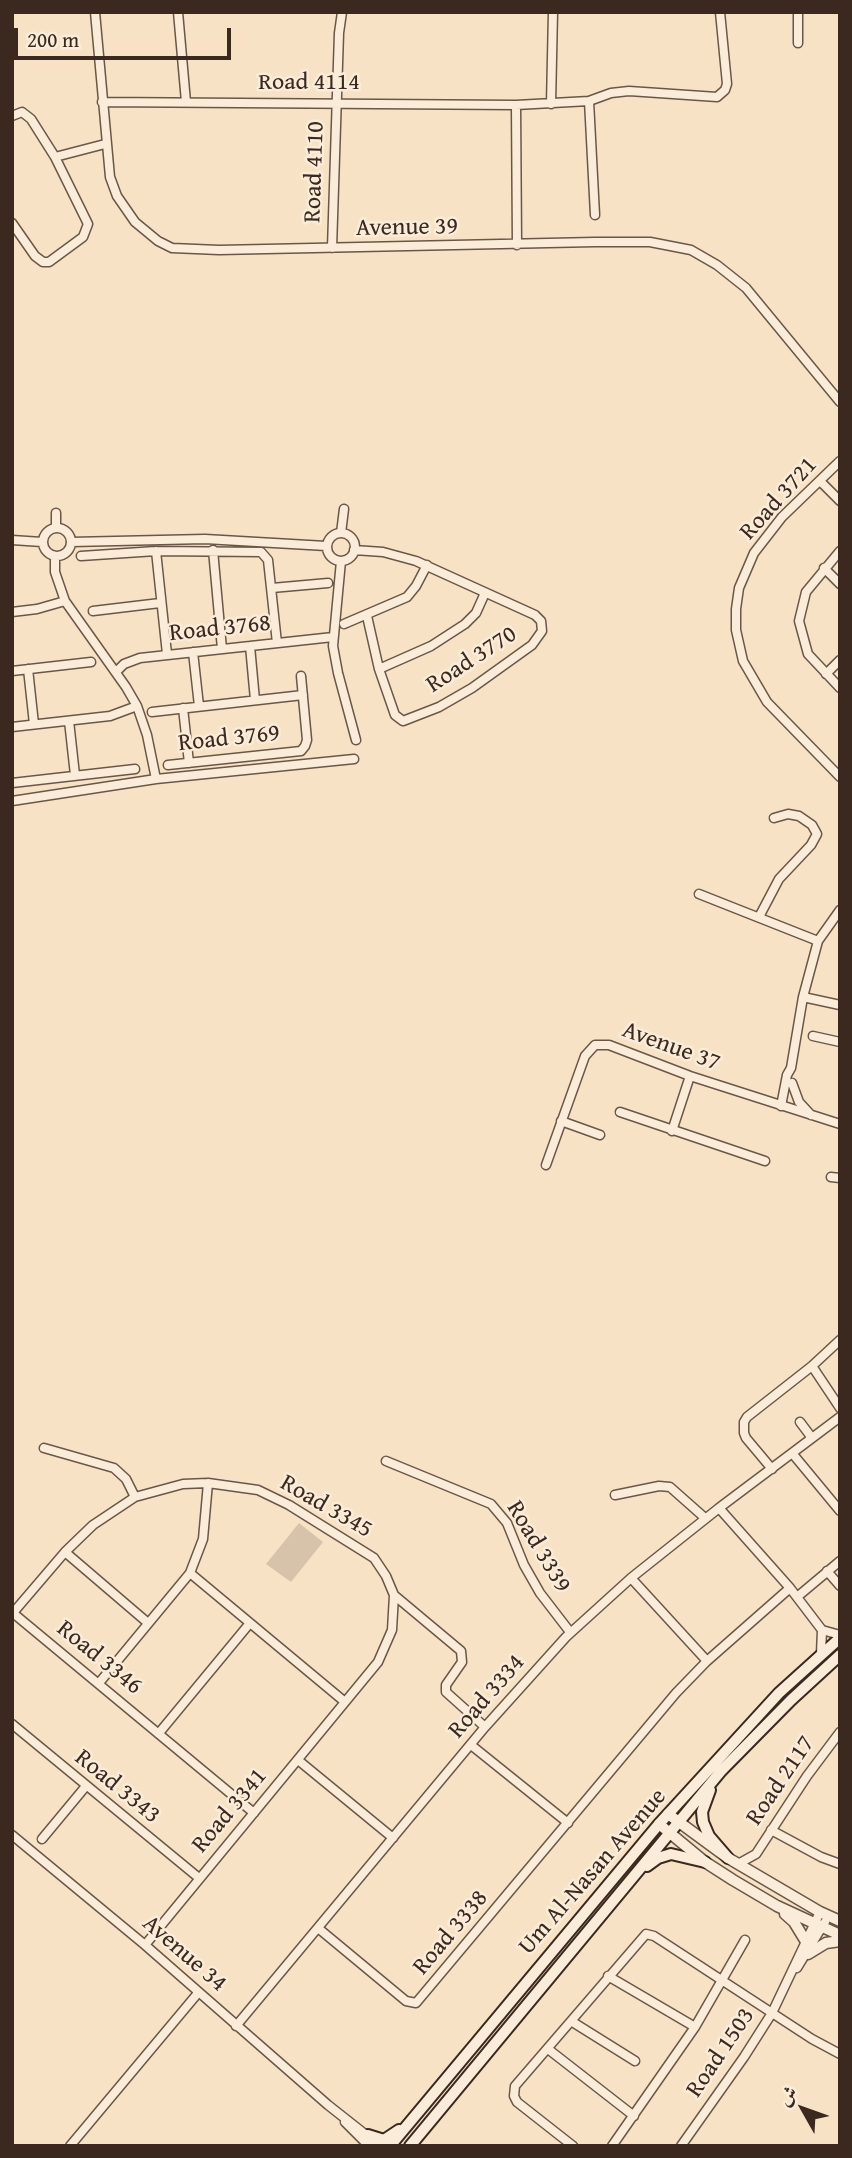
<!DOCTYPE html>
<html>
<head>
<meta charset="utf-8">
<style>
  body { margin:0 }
  #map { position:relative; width:852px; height:2158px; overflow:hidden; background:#f7e2c5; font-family:"Gentium Book Plus",Amiri,serif }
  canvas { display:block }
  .frame { position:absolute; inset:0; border:14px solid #3b291f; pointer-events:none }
  .north { position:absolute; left:768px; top:2074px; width:70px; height:70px; -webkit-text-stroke:5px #faecd9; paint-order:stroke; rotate:310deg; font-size:19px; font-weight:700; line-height:28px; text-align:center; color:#3b291f }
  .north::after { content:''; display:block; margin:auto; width:24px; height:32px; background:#3b291f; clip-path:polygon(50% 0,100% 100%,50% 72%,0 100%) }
  .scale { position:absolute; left:14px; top:28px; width:217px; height:32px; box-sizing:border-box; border:4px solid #3b291f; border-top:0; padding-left:9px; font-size:21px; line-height:24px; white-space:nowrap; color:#3b291f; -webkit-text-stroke:5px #faecd9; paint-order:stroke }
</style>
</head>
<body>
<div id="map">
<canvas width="852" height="2158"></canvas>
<div class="frame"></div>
<div class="north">ش</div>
<div class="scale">200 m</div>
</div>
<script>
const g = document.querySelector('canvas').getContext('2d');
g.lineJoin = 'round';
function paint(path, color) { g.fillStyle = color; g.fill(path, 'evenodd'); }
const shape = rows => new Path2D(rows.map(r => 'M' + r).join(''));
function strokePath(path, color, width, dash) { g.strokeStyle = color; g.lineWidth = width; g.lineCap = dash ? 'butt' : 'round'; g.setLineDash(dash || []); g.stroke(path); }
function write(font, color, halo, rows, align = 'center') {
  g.font = font + ' "Gentium Book Plus",serif'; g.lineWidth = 5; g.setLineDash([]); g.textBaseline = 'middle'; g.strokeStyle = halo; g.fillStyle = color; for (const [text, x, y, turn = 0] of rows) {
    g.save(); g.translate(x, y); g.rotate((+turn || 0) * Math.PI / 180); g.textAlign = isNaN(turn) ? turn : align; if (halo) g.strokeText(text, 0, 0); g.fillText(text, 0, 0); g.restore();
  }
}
paint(shape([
  [299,1523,323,1542,291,1582,266,1564]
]), '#d7c3a9');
const minor = shape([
  [95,12,110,177,117,196,135,222,158,241,172,248,219,250,595,242,650,242,691,250,717,265,746,288,840,402],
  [178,12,186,102],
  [798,43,798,12],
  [589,101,595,215],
  [102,102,516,105,589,101,611,93,629,91,717,97,725,90,727,84,720,12],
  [551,104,553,12],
  [516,105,517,245],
  [12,116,22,112,31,119,55,157,88,224,83,237,49,262,43,262,35,256,12,223],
  [55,157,105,144],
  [332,248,339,33,342,12],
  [840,461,782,517,754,553,739,588,736,609,736,630,743,661,767,702,840,777],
  [820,481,840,501],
  [56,513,56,528],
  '43 542a14 14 0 1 1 28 0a14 14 0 1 1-28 0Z',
  '327 547a14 14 0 1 1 28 0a14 14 0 1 1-28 0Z',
  [341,533,344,509],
  [12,540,42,542],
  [71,542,205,539,326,546],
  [213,550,222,649],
  [354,550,383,552,416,561,535,615,541,621,542,631,532,645,472,688,439,707,403,721,395,715,379,669,367,616],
  [156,551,167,654],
  [840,551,806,592,799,621,808,654,840,688],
  [55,556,55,572,65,601,126,687,137,706,147,735,156,779],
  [81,556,156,551,261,552,268,560,277,643],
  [341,561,333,646,338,673,356,740],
  [824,568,840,584],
  [272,588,328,583],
  [93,611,160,603],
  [12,612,37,609,65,601],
  [344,624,407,597,416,586,427,565],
  [250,646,255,700],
  [193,652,199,706],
  [28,669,34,724],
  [379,669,431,646,465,624,476,613,485,593],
  [12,671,91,662],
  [116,672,124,664,140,658,333,637],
  [826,674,840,660],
  [183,708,189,763],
  [152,712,303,695],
  [69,721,75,775],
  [12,727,110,716,137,706],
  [168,765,301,751,305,746,307,740,301,676],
  [12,783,135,769],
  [12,801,156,779,354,759],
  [699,894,818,941],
  [759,917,779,879,811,845,817,834,812,825,799,816,788,814,774,818],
  [803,997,840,1005],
  [813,1036,840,1042],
  [792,1083,799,1102,811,1115],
  [781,1106,787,1075,791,1068,803,997,818,941,840,910],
  [620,1112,765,1161],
  [561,1121,600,1135],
  [672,1131,690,1076],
  [546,1165,585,1056,595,1045,609,1045,690,1076,840,1124],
  [831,1177,840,1178],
  [812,1366,840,1408],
  [800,1422,812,1438],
  [44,1448,114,1468,126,1479,135,1497],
  [792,1453,840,1511],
  [386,1461,491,1504,507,1523,524,1565,540,1593,570,1632],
  [772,1469,746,1438,744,1433,744,1422,747,1417,812,1366,840,1340],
  [615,1495,659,1486,670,1487,705,1518],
  [719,1508,790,1588,822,1630,821,1654],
  [65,1552,148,1623],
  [827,1571,840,1586],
  [190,1573,345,1702],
  [631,1578,707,1661],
  [394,1595,461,1651,462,1662,446,1685,446,1692,485,1727],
  [797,1597,840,1561],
  [13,1613,254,1813],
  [12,1614,65,1552,93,1525,135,1497,183,1484,208,1483,258,1490,289,1505,374,1558,386,1576,394,1595,392,1630,378,1662,145,1945],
  [822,1630,840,1635],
  [99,1683,190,1573,203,1539,208,1483],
  [12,1724,199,1878],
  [159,1733,250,1623],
  [471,1745,568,1823],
  [298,1760,393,1838],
  [771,1830,821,1857,840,1864],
  [12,1835,145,1945,328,2105,380,2146],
  [42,1839,86,1786],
  [738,1864,756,1854,807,1776,840,1732],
  [318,1928,406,2001,416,2003,676,1693,707,1661,790,1588],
  [797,1968,825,1922],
  [608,1976,695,2027],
  [571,2021,635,2061],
  [236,2026,485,1727,566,1637,631,1578,719,1508,840,1417],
  [548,2049,634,2116],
  [345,2122,369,2146],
  [70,2146,198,1993],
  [573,2146,517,2102,514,2096,515,2086,646,1934,654,1936,812,2039,840,2054],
  [612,2146,695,2027,745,1940],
  [681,2146,744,2057,772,2013,820,1912]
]);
const tertiary = shape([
  [668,1814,728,1858,820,1912,840,1921],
  [659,1824,705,1862,733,1880,777,1906,840,1935],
  [785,1914,794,1922,805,1940],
  [808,1954,826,1943,840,1941]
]);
const secondary = shape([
  [710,1790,702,1812,703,1822,709,1836,728,1858],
  [647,1866,658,1858,671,1854,705,1862],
  [368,2135,384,2140,399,2130],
  [390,2146,659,1824,779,1693,840,1638],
  [410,2146,721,1771,791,1700,840,1655]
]);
strokePath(minor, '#6a5748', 11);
strokePath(tertiary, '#6a5748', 13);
strokePath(secondary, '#3b291f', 14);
strokePath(minor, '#faecd9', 8);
strokePath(tertiary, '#faecd9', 10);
strokePath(secondary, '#faecd9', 10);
write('24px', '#3b291f', '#faecd9', [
  ["Road 4114",309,83],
  ["Road 4110",315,172,-88],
  ["Avenue 39",407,228,-1],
  ["Road 3721",779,499,-48],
  ["Road 3768",220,629,-6],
  ["Road 3770",472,660,-33],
  ["Road 3769",229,739,-6],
  ["Avenue 37",671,1047,20],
  ["Road 3345",326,1507,30],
  ["Road 3339",538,1547,59],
  ["Road 3346",99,1658,39],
  ["Road 3334",487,1697,-49],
  ["Road 2117",781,1781,-56],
  ["Road 3343",117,1787,39],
  ["Road 3341",230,1811,-50],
  ["Um Al-Nasan Avenue",593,1872,-49],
  ["Road 3338",451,1933,-50],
  ["Avenue 34",184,1954,41],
  ["Road 1503",721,2053,-56]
]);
</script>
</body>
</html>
